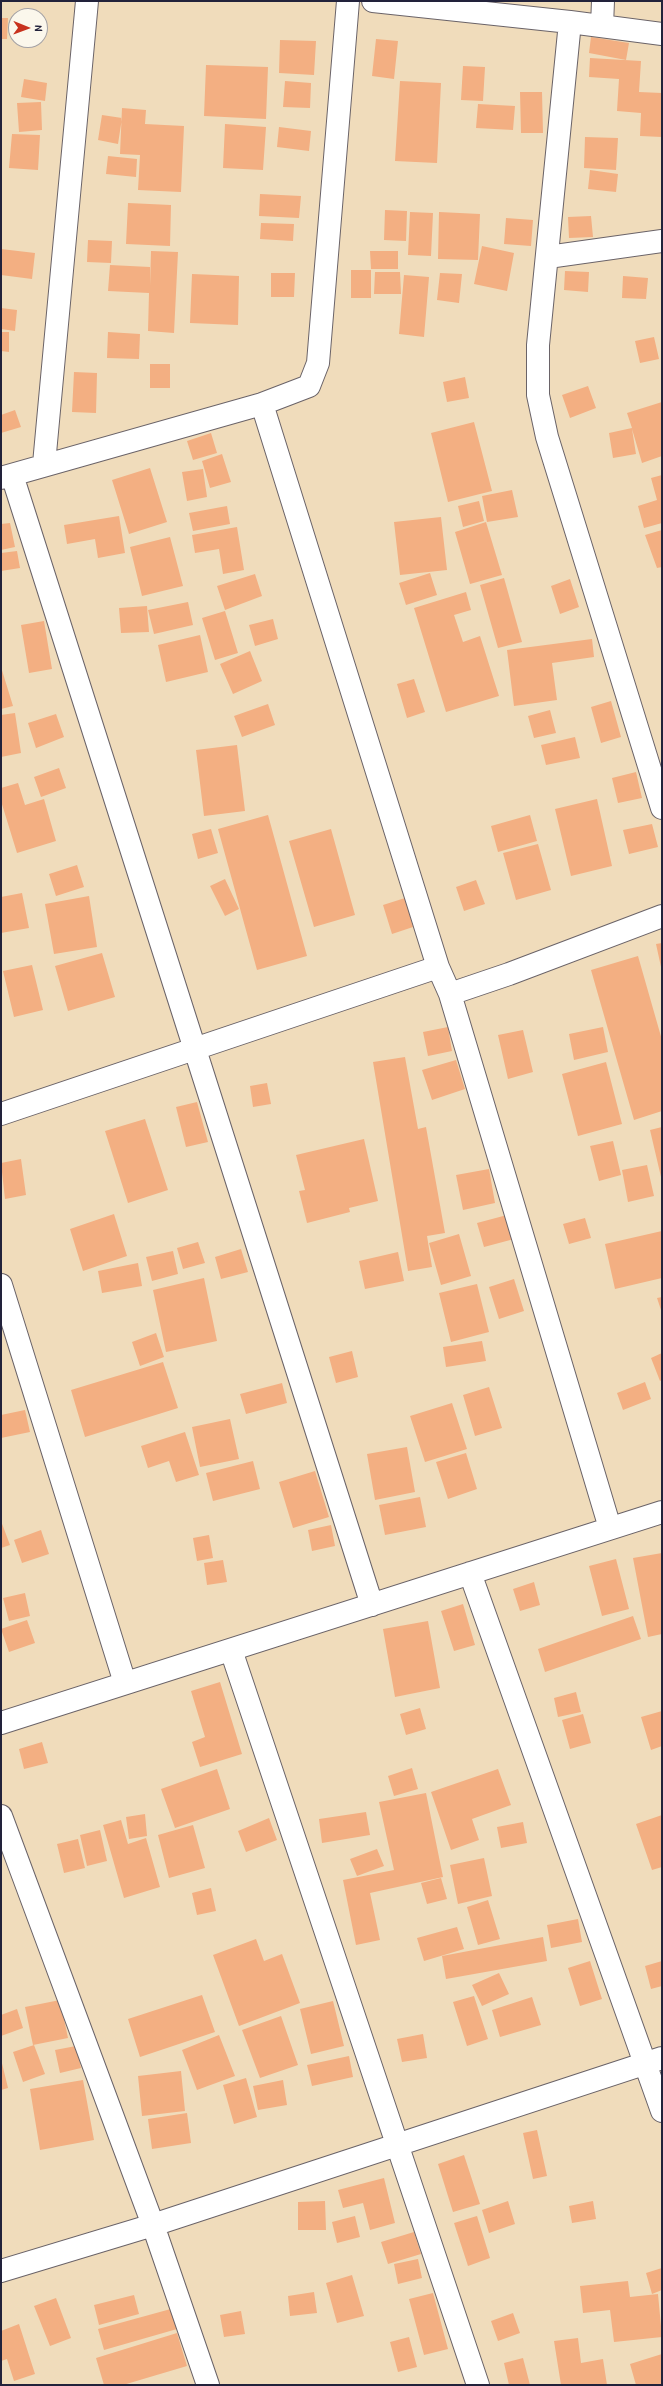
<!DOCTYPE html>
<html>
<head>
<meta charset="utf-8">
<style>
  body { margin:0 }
  #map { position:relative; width:663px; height:2386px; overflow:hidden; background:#f0dcbb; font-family:"Patrick Hand",sans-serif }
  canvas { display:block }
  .frame { position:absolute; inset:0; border:2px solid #22223b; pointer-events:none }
  .north { position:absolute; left:8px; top:8px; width:40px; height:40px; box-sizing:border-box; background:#fbf7ec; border:1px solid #a4a2a5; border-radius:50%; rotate:91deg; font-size:11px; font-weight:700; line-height:16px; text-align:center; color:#22223b }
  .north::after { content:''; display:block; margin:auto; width:14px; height:18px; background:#c8321e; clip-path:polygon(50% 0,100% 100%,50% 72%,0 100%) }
</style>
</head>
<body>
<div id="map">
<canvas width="663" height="2386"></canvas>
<div class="frame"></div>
<div class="north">N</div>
</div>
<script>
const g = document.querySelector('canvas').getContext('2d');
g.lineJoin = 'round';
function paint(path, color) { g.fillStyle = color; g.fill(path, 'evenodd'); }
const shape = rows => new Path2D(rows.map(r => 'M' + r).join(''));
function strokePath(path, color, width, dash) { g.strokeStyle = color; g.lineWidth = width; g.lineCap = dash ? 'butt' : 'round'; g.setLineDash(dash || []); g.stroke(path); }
paint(shape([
  [1,18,8,18,7,39,1,39],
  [591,37,629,43,626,60,589,53],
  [376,39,398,41,394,79,372,76],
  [280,40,316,41,314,75,279,73],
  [590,58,641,61,639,92,662,93,662,137,640,136,641,113,617,111,619,79,589,77],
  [206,65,268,67,266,119,204,116],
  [463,66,485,67,483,101,461,100],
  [24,79,47,83,45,101,21,97],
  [285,81,311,83,310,108,283,107],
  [400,81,441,83,437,163,395,161],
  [520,92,542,92,543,133,521,133],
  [41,102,42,130,19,132,17,103],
  [478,104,515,106,513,130,476,128],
  [122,108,146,110,145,124,184,126,181,192,138,190,140,155,120,154],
  [102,115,122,118,118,144,98,140],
  [225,124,266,127,263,170,223,168],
  [279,127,311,131,309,151,277,147],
  [12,134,40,135,38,170,9,168],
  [585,137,618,138,616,170,584,168],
  [108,156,137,159,136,177,106,174],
  [590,170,618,174,616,192,588,189],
  [260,194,301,196,299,218,259,216],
  [128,203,171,205,170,246,126,244],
  [385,210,407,211,406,241,384,240],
  [410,212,433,213,431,256,408,255],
  [439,212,480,214,478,260,438,259],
  [591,216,593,237,569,238,568,217],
  [506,218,533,220,531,246,504,244],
  [261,223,294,224,293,241,260,239],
  [88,240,112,241,111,263,87,262],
  [482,246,514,253,507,291,474,284],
  [1,249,35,253,32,279,1,275],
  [151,251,178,252,174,333,148,331,149,293,108,291,110,265,150,267,150,286],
  [370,251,398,251,398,269,371,269],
  [351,270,371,270,371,298,351,298],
  [565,271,589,272,588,292,564,290],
  [375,272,400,272,401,294,374,294],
  [271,273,295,273,294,297,271,297],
  [440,273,462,274,459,303,437,300],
  [192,274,239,276,238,325,190,323],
  [404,275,429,277,424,337,399,334],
  [623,276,648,278,646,299,622,298],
  [1,308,17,310,15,331,1,329],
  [1,332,9,332,9,352,1,351],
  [108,332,140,334,139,359,107,358],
  [654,337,659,359,640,363,635,341],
  [150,364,170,364,170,388,150,388],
  [74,372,97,373,96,413,72,412],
  [465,377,469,398,447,402,443,382],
  [588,386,596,408,570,418,562,395],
  [662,402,662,456,642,463,632,429,636,454,613,458,609,433,632,428,627,413],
  [15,410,21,427,1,433,1,415],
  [474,422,492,491,448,502,431,433],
  [211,433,217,453,193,460,187,441],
  [222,454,231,482,210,488,202,461],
  [150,468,167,522,129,534,112,480],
  [203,469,207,497,187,501,182,472],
  [662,475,662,523,644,528,638,506,657,500,651,478],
  [512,490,518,517,487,522,482,496],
  [479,501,484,521,463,527,458,506],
  [227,506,230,524,193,531,189,513],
  [119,516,125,553,98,558,95,539,67,544,64,525],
  [441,517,447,570,400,575,394,522],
  [486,522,502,575,470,584,455,532],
  [10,523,15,547,1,550,1,524],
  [237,527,244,570,223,574,219,549,195,553,192,535],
  [662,530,662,567,657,568,645,535],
  [170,537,183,586,142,596,130,547],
  [17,551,20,568,1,571,1,553],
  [430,573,437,595,406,605,399,583],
  [255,574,262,596,225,610,217,586],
  [504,578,522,642,498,648,480,585],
  [570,579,579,607,560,614,551,586],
  [466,592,471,610,454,615,463,642,480,636,499,696,446,712,414,608],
  [188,602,193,625,154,634,148,610],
  [147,606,149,632,121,633,119,608],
  [225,611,238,653,215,660,202,618],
  [273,619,278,639,255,646,249,625],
  [44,621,52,669,29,673,21,625],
  [200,635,208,672,166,682,158,645],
  [592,639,594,657,552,663,557,700,514,706,507,650],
  [250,651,262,681,233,694,220,664],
  [1,667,13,706,1,709],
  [414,679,425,712,407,718,397,684],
  [611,701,621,737,601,743,591,707],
  [268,704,275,725,242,737,234,716],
  [550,710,556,733,534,738,528,716],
  [15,713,21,753,1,757,1,715],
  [56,714,64,737,36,748,28,723],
  [575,737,580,758,546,765,541,745],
  [237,745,245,811,204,816,196,750],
  [59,768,66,788,41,797,34,777],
  [636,772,642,798,618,803,612,778],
  [18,783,25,805,44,799,56,841,17,853,1,801,1,788],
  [597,799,612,866,571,876,555,809],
  [268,815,307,956,257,970,218,829],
  [530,815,537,841,498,852,491,826],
  [652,824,658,847,629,854,623,830],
  [211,829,218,853,198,859,192,834],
  [331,829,355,915,314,927,289,841],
  [538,844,551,890,516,900,503,853],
  [77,865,84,887,56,896,49,874],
  [225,879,239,909,225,916,210,886],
  [476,880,485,904,464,911,456,887],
  [22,893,29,928,1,933,1,897],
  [89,896,97,947,54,954,45,904],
  [405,898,413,927,392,934,383,905],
  [662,943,662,967,661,967,656,944],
  [102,953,115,997,68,1011,55,966],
  [638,956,662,1040,662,1111,634,1120,591,970],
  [32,965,43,1010,14,1017,3,971],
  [448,1027,452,1051,428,1056,423,1032],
  [603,1027,608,1052,574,1060,569,1034],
  [523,1030,533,1072,508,1079,498,1035],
  [405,1057,418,1129,426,1127,445,1233,427,1236,432,1267,408,1271,373,1062],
  [456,1060,465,1089,432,1100,422,1070],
  [606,1062,622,1124,578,1136,562,1074],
  [267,1083,271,1104,253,1107,250,1086],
  [197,1102,208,1142,186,1147,176,1107],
  [145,1119,168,1190,128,1203,105,1131],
  [662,1127,662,1177,661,1177,650,1130],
  [364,1139,378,1201,349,1208,350,1212,307,1223,299,1191,305,1190,296,1155],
  [613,1141,621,1175,599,1181,590,1146],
  [21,1159,26,1195,5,1199,1,1163],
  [647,1165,654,1196,628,1202,622,1170],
  [489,1169,495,1203,463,1210,456,1175],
  [114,1214,127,1256,83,1271,70,1229],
  [507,1215,514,1239,484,1247,477,1223],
  [585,1218,591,1238,569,1244,563,1224],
  [662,1231,662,1278,615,1289,605,1244],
  [459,1234,471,1276,441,1285,429,1243],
  [198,1242,205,1263,183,1269,177,1248],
  [241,1249,248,1272,221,1279,215,1257],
  [173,1251,178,1274,152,1281,146,1257],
  [398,1252,404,1281,365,1289,359,1261],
  [138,1263,142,1286,102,1293,98,1271],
  [204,1278,217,1341,166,1352,153,1290],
  [514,1279,524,1311,499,1319,489,1287],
  [477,1284,489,1332,451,1342,439,1293],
  [662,1297,662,1313,657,1298],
  [156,1333,164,1357,140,1366,132,1342],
  [482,1341,486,1361,446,1367,443,1347],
  [352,1351,358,1377,336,1383,329,1357],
  [662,1353,662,1380,660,1381,651,1358],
  [163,1362,178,1408,85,1437,71,1390],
  [645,1382,651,1399,623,1410,617,1393],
  [282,1383,287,1403,246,1414,240,1394],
  [489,1387,502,1428,475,1436,463,1395],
  [452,1403,467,1449,425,1462,410,1416],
  [25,1410,30,1432,1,1438,1,1415],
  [230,1419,239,1459,200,1467,192,1427],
  [185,1432,199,1475,176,1482,169,1461,148,1468,141,1446],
  [407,1447,415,1492,375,1500,367,1454],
  [466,1453,477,1489,448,1499,436,1462],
  [253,1461,260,1489,213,1501,206,1473],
  [315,1471,329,1517,293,1528,279,1482],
  [420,1497,426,1527,385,1535,379,1505],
  [1,1521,10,1545,1,1548],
  [331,1525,335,1546,312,1551,308,1530],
  [41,1530,49,1554,22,1563,14,1540],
  [209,1535,213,1558,197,1561,193,1538],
  [662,1553,662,1634,648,1637,633,1558],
  [616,1559,629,1609,602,1616,589,1566],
  [223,1560,227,1582,207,1585,204,1563],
  [534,1582,540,1605,520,1611,513,1589],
  [25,1593,30,1616,9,1621,3,1598],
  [463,1604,475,1645,454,1651,441,1611],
  [633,1616,641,1639,545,1672,538,1649],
  [27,1620,35,1643,9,1652,1,1629],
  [428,1621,440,1688,395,1697,383,1629],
  [220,1682,242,1754,200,1767,192,1742,205,1737,191,1691],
  [576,1692,581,1712,558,1717,554,1698],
  [420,1708,426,1729,406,1735,400,1714],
  [662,1711,662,1746,651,1750,641,1717],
  [583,1714,591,1743,570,1749,562,1720],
  [42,1742,48,1763,24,1769,19,1749],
  [412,1768,418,1789,394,1796,388,1776],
  [217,1769,230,1809,175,1828,161,1789],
  [498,1769,511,1805,472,1819,479,1840,451,1850,431,1792],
  [426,1793,443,1877,370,1893,380,1940,356,1945,343,1880,394,1870,379,1802],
  [366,1812,370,1835,322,1843,319,1819],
  [145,1814,147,1836,129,1839,126,1817],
  [662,1815,662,1867,652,1870,636,1824],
  [269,1818,277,1840,246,1852,238,1831],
  [121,1820,128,1844,146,1838,160,1887,124,1898,103,1825],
  [523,1822,527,1843,501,1848,497,1827],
  [193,1825,205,1868,169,1878,158,1835],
  [100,1830,107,1861,87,1866,80,1835],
  [78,1839,85,1868,64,1873,57,1844],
  [377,1849,384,1866,357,1876,350,1859],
  [484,1858,492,1896,458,1904,450,1865],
  [441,1878,447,1899,427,1904,421,1883],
  [211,1888,216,1911,197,1915,192,1893],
  [488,1900,500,1939,478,1945,467,1907],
  [578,1919,582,1942,551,1948,547,1925],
  [457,1927,464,1949,424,1961,417,1938],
  [543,1937,547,1961,446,1979,442,1956],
  [256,1939,264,1961,282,1954,300,2003,239,2026,213,1955],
  [590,1961,602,1999,580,2006,568,1968],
  [662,1961,662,1986,651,1989,645,1966],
  [499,1973,509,1994,482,2006,472,1985],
  [202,1995,215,2032,140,2057,128,2019],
  [474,1996,488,2039,467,2046,453,2002],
  [532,1997,541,2025,500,2037,492,2010],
  [60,2000,68,2038,33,2045,25,2007],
  [333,2001,344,2046,311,2054,300,2009],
  [17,2009,23,2028,1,2036,1,2015],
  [281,2016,298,2065,260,2078,242,2030],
  [423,2034,427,2058,402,2062,397,2039],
  [219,2035,235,2076,197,2090,182,2050],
  [34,2045,45,2074,23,2082,13,2052],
  [76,2046,81,2068,60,2073,55,2050],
  [349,2056,353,2077,312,2086,307,2065],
  [1,2059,8,2088,1,2090],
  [181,2071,185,2111,142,2116,138,2076],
  [246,2078,257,2117,234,2124,223,2085],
  [83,2080,94,2140,40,2150,30,2089],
  [283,2080,287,2105,258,2110,253,2086],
  [187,2113,191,2143,152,2149,148,2119],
  [537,2130,547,2176,533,2179,523,2133],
  [464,2155,480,2204,453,2212,438,2164],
  [384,2178,395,2223,370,2230,363,2203,343,2208,338,2190],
  [325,2201,326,2230,298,2230,298,2202],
  [508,2201,515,2224,489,2233,482,2210],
  [593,2201,596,2219,572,2223,569,2206],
  [355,2216,360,2237,337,2243,332,2222],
  [477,2216,490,2258,468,2266,454,2223],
  [414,2232,421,2254,388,2264,381,2242],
  [418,2259,422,2278,398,2284,394,2264],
  [662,2268,662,2290,652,2294,646,2273],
  [352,2275,364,2316,337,2323,326,2283],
  [628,2281,630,2297,658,2294,662,2337,614,2342,610,2310,583,2313,580,2286],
  [314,2292,317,2313,290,2316,288,2296],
  [433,2293,448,2349,424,2355,409,2299],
  [134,2295,139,2314,99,2325,94,2305],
  [56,2298,71,2338,50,2346,34,2306],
  [178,2307,184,2327,104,2350,98,2329],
  [241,2311,245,2334,224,2337,220,2315],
  [513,2313,520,2333,498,2341,491,2321],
  [19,2324,35,2374,14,2381,7,2359,1,2361,1,2331],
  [177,2333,187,2366,123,2385,104,2385,96,2358],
  [409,2337,417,2367,398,2372,390,2342],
  [578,2338,581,2363,603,2359,607,2385,561,2385,554,2341],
  [662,2354,662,2385,636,2385,630,2364],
  [523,2358,530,2385,509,2385,504,2363]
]), '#f3af82');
const minor = shape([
  [373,1,570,22,662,34],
  [570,22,538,345,538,395,547,437,662,808],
  [602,26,603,1],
  [548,257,662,241],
  [262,404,438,967,450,994,610,1528],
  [44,464,87,1],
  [12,475,372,1605],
  [1,478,262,404,309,386,318,363,348,1],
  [450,994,509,974,662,916],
  [1,1114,438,967],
  [1,1285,125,1683],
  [470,1573,662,2111],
  [231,1650,478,2385],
  [1,1723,662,1512],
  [1,1816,153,2225,208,2385],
  [1,2271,153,2225,662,2058]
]);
strokePath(minor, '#6a6368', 24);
strokePath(minor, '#fff', 22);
</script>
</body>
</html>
